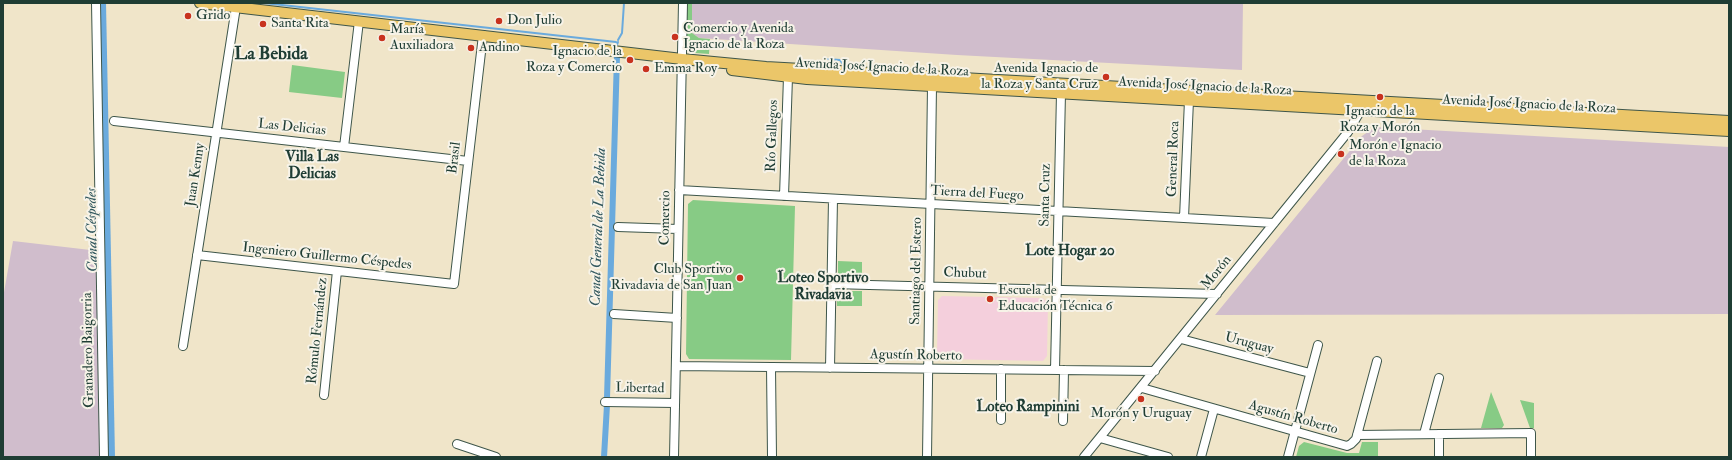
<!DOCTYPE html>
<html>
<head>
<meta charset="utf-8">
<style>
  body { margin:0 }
  #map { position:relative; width:1732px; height:460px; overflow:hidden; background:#f0e5c9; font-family:"IM FELL Double Pica",serif }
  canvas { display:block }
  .frame { position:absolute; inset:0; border:4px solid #1f3d34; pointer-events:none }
</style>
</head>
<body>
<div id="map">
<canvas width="1732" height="460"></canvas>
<div class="frame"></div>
</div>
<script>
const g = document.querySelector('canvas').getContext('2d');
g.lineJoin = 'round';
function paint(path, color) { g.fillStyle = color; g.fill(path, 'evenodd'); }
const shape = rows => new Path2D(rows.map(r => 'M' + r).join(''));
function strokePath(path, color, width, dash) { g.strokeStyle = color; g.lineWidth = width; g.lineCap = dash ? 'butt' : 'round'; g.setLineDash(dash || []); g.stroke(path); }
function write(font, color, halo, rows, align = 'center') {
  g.font = font + ' "IM FELL Double Pica",serif'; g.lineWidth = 4; g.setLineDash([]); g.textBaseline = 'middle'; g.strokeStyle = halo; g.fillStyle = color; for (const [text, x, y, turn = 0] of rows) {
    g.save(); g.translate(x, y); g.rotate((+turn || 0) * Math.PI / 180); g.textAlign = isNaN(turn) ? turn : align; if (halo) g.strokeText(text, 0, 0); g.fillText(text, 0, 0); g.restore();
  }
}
paint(shape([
  [942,296,1043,298,1048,303,1047,356,1043,361,941,359,937,355,938,300]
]), '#f4cfdc');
paint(shape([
  [692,3,1243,3,1242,70,957,55,699,38,692,33],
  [1375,127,1729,147,1729,314,1215,315,1362,136],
  [13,241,99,251,102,457,3,457,3,298]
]), '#d0bdcc');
paint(shape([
  [687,3,692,3,692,33,699,38,710,39,709,54,695,53,687,45],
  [292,65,345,72,342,98,289,92],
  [693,200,795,206,791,360,689,359,686,354,688,204],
  [838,261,862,262,862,278,841,277,838,274],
  [841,291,862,291,862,306,837,306,837,295],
  [1491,392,1504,425,1502,428,1481,428],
  [1520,400,1534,403,1534,428,1530,428],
  [1304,442,1347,453,1359,453,1362,442,1378,442,1378,457,1296,457,1299,446]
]), '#87cb85');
paint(shape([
  [97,3,106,3,115,457,106,457]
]), '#6aaadd');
strokePath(shape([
  [264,3,616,42,617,45,618,42],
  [618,40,622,33,624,3],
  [827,59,840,60,844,66]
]), '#6aaadd', 2);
strokePath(shape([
  [607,398,617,56],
  [604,457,607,405]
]), '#6aaadd', 6);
const minor = shape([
  [96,3,104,457],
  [114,121,468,161],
  [344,147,359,21],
  [679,190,1274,223],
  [784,196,788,77],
  [1184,218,1189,100],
  [618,227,678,229],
  [197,255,454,284,483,35],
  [831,284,1217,294],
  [614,314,677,318],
  [1181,339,1310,373],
  [183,346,236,7],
  [676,366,1155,371],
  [771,367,772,457],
  [830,368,833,199],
  [1055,370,1061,93],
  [1142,388,1347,446,1351,444,1356,439,1377,361],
  [324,395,337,271],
  [605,402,675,403],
  [1001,420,1001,369],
  [1063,421,1064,370],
  [1424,434,1439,378],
  [1357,435,1531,433,1531,457],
  [1100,438,1168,457],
  [457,444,496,457],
  [674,457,683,3],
  [927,457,932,86],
  [1084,457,1348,132,1361,110,1361,105],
  [1201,457,1214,409],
  [1288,457,1318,345],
  [1439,457,1439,434]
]);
const major = shape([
  [200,3,682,59,766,67,1729,121],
  [732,70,807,79,1729,131]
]);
strokePath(minor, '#3e564a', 10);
strokePath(major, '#3e564a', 12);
strokePath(minor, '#fff', 8);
strokePath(major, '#ebc669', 10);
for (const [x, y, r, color] of [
  [188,16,4,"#c8321e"],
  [499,21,4,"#c8321e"],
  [263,24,4,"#c8321e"],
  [675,37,4,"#c8321e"],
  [382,38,4,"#c8321e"],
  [471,48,4,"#c8321e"],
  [630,60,4,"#c8321e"],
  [646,69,4,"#c8321e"],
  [1106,77,4,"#c8321e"],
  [1380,97,4,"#c8321e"],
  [1341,154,4,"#c8321e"],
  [740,278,4,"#c8321e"],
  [990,299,4,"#c8321e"],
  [1141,399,4,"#c8321e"]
]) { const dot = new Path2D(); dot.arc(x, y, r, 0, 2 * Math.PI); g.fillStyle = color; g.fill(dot); strokePath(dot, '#f7f3e8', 1.5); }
write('14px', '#1f3d34', '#f7f3e8', [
  ["Grido",196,16],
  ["Don Julio",507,21],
  ["Santa Rita",271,24],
  ["Comercio y Avenida",683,29],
  ["Ignacio de la Roza",683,45],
  ["María",390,30],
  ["Auxiliadora",390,46],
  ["Andino",479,48],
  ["Ignacio de la",622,52,"right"],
  ["Roza y Comercio",622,68,"right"],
  ["Emma Roy",654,69],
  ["Avenida Ignacio de",1098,69,"right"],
  ["la Roza y Santa Cruz",1098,85,"right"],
  ["Ignacio de la",1380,112,"center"],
  ["Roza y Morón",1380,128,"center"],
  ["Morón e Ignacio",1349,146],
  ["de la Roza",1349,162],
  ["Club Sportivo",732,270,"right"],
  ["Rivadavia de San Juan",732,286,"right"],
  ["Escuela de",998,291],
  ["Educación Técnica 6",998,307],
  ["Morón y Uruguay",1141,414,"center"]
], 'left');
write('14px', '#1f3d34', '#f7f3e8', [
  ["Avenida José Ignacio de la Roza",882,68,3],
  ["Avenida José Ignacio de la Roza",1205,87,3],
  ["Avenida José Ignacio de la Roza",1529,105,3],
  ["Las Delicias",292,128,6],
  ["Río Gallegos",773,136,-88],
  ["Brasil",455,158,-83],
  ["General Roca",1174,159,-88],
  ["Juan Kenny",196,175,-81],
  ["Tierra del Fuego",977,194,3],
  ["Santa Cruz",1046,195,-89],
  ["Comercio",666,218,-89],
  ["Ingeniero Guillermo Céspedes",327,257,6],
  ["Santiago del Estero",917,271,-89],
  ["Morón",1217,273,-51],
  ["Chubut",965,274,2],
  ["Rómulo Fernández",318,331,-84],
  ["Uruguay",1249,344,15],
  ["Granadero Baigorria",89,350,-91],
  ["Agustín Roberto",916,356,1],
  ["Libertad",640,389,1],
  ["Agustín Roberto",1293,418,16]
]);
write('bold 15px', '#1f3d34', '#f7f3e8', [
  ["Villa Las",312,158],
  ["Delicias",312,175],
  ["Lote Hogar 20",1070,252],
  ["Loteo Sportivo",823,279],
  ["Rivadavia",823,296],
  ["Loteo Rampinini",1028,408]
]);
write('italic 15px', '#32585e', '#f7f3e8', [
  ["Canal General de La Bebida",599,227,-88],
  ["Canal Céspedes",93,230,-91]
]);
write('bold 18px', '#1f3d34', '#f7f3e8', [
  ["La Bebida",271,55]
]);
</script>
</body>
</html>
